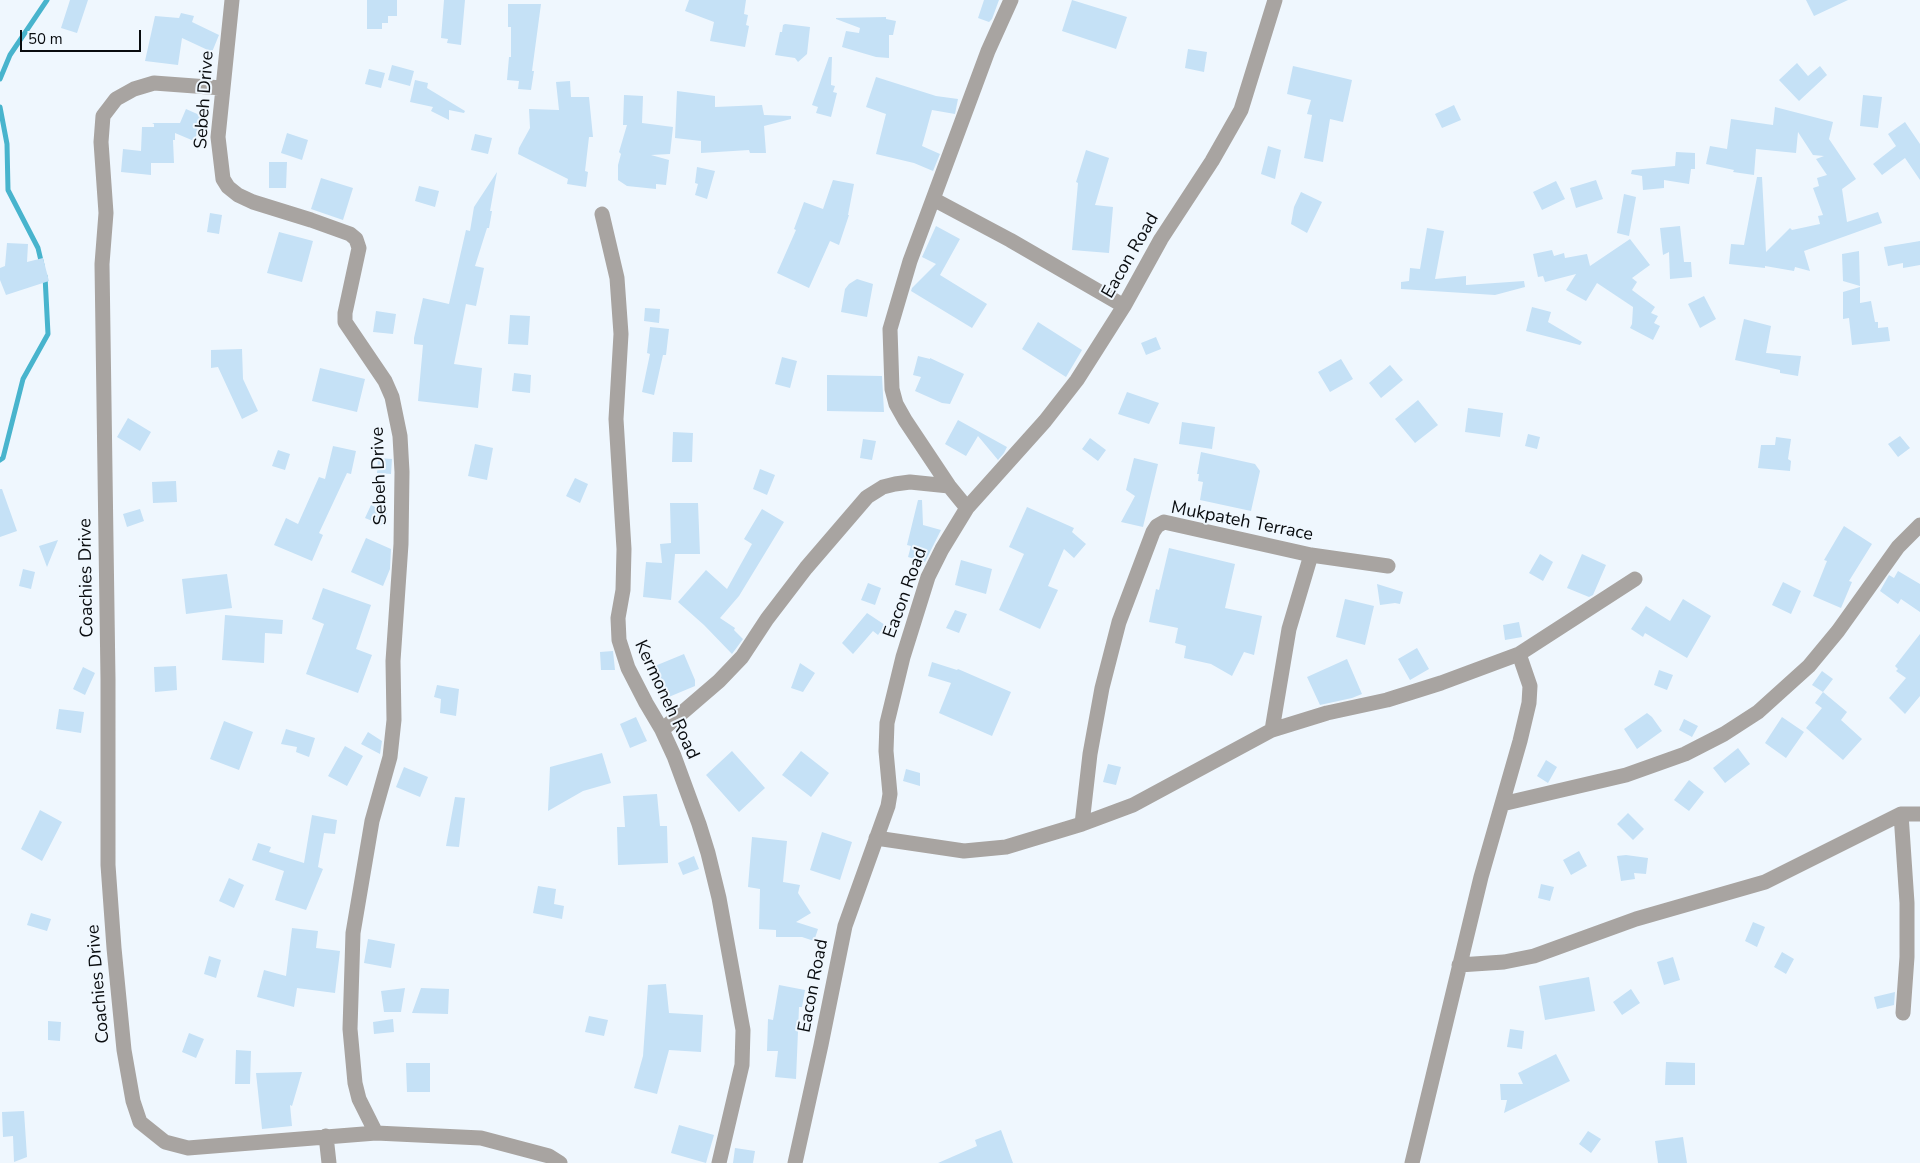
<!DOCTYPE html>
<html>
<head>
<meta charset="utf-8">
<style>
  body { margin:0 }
  #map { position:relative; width:1920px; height:1163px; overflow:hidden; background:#eff7fe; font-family:"Nunito Sans",sans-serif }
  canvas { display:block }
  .scale { position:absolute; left:20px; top:30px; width:121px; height:22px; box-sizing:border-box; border:2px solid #090c0f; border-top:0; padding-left:6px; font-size:15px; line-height:18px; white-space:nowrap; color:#090c0f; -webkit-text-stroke:4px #eff7fe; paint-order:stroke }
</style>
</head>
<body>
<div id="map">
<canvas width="1920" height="1163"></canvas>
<div class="scale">50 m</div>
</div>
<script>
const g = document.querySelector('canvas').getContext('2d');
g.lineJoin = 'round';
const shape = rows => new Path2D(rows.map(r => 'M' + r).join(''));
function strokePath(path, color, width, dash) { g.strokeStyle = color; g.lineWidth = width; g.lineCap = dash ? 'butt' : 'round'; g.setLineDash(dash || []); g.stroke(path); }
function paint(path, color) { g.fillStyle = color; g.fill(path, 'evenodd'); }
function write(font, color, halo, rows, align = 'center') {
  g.font = font + ' "Nunito Sans",sans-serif'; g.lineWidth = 4; g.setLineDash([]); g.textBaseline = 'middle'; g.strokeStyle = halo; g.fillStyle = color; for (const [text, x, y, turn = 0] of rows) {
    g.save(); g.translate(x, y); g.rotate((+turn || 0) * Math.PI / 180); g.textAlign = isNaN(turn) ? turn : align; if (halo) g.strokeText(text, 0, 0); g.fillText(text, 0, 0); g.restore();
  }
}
strokePath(shape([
  [0,79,10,55,47,0],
  [0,107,7,144,8,190,38,248,42,265],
  [0,460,3,458,23,379,48,334,45,276]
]), '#48b4cd', 5);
paint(shape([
  [70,0,88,0,77,33,61,28],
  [367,0,397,0,397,16,388,16,388,23,382,23,382,29,367,29],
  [444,0,465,0,461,45,447,43,448,39,441,38],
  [689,0,746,0,744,14,748,15,746,25,749,26,745,47,710,41,714,22,685,11],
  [984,0,999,0,992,19,989,22,978,18],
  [1072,0,1127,17,1116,49,1062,31],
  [1806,0,1848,0,1814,16],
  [508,4,541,4,532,71,534,71,531,90,518,89,519,81,507,80,509,57,511,57,511,27,508,27],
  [181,13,194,16,192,22,219,35,212,52,182,38,178,65,145,61,155,16,179,18],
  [886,17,886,19,896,21,893,35,889,35,889,58,876,57,842,47,846,31,859,33,860,28,836,19,836,18],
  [785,24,810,27,807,54,798,62,795,58,775,55,780,32,782,32,783,25],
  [1188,49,1207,52,1204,72,1185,68],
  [829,57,832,57,831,85,835,86,833,92,837,93,831,117,816,113,818,107,812,105],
  [1797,63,1808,76,1820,66,1827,75,1799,101,1779,80],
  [392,65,414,71,410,86,388,80],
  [1293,66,1352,80,1343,122,1330,119,1323,162,1304,158,1312,115,1307,114,1311,100,1287,94],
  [369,69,385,73,381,88,365,84],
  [876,77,936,96,958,99,955,114,932,110,922,146,940,154,933,171,914,163,876,154,886,114,866,107],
  [415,80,428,83,427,88,465,111,464,113,449,110,449,120,431,111,433,107,410,102],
  [570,81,571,97,589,97,593,137,589,137,585,171,588,172,586,187,567,184,568,179,518,154,519,148,530,128,529,109,559,110,556,82],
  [677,91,715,96,715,107,762,105,764,115,791,116,791,119,764,126,766,153,750,153,749,150,701,153,701,141,675,138],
  [624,95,643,96,642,123,673,127,670,154,651,155,669,160,666,185,656,184,656,189,627,186,618,180,618,165,621,154,619,152,627,125,623,125],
  [1863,95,1882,97,1878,128,1860,126],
  [1454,105,1461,120,1442,128,1435,114],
  [1775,107,1833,122,1829,139,1856,179,1842,189,1847,222,1878,212,1882,223,1804,251,1810,271,1795,267,1794,271,1765,266,1765,268,1729,264,1731,244,1744,245,1757,177,1762,177,1766,252,1790,228,1792,230,1820,224,1818,216,1823,215,1813,188,1819,186,1817,178,1827,175,1816,159,1824,156,1813,155,1798,132,1796,153,1756,149,1754,175,1733,172,1734,170,1706,164,1710,146,1727,149,1731,119,1773,125],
  [186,109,204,117,194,141,175,133,175,140,173,140,174,163,151,163,151,175,121,172,123,149,141,151,142,127,154,127,154,124,152,123,180,123],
  [1905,122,1920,144,1920,180,1905,158,1882,175,1873,164,1896,146,1888,134],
  [287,133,308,140,302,160,281,153],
  [475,134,492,138,488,154,471,150],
  [1268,146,1281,150,1275,179,1261,174],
  [1086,150,1109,158,1095,205,1113,207,1109,253,1072,250,1078,183,1076,182],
  [1676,152,1695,153,1695,169,1691,169,1689,184,1664,180,1664,188,1643,190,1642,176,1631,174,1632,170,1675,166],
  [269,162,287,162,286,188,269,188],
  [697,167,715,171,707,199,695,195,698,184,695,183],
  [497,172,490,211,492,211,489,228,487,228,475,266,484,268,476,306,466,304,454,364,482,368,478,408,418,401,423,345,414,344,414,338,423,298,449,304,466,230,470,231,474,207],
  [321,178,353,188,343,220,311,209],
  [833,180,854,184,848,215,849,215,839,245,830,241,809,288,777,273,796,230,794,229,804,202,823,209],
  [1596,180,1603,199,1576,208,1570,188],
  [1556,181,1565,199,1542,210,1533,192],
  [419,186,439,191,435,207,415,201],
  [1301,192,1322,202,1307,233,1291,224,1294,207],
  [1624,194,1636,197,1629,236,1617,233],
  [210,213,222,215,219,234,207,232],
  [936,226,960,239,940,275,987,304,972,328,911,291,912,288,936,264,922,257],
  [1680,226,1684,262,1691,262,1692,277,1670,279,1669,252,1663,255,1660,228],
  [1427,228,1444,231,1435,279,1466,276,1466,285,1524,281,1525,287,1495,295,1401,289,1401,282,1409,281,1410,268,1420,269],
  [279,232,313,241,302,282,267,273],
  [1630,239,1650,265,1632,278,1637,282,1632,290,1655,307,1651,313,1658,316,1654,323,1660,326,1653,340,1630,328,1632,324,1633,307,1597,283,1586,301,1566,290,1576,274,1545,282,1543,276,1538,277,1533,254,1552,250,1554,256,1564,253,1565,258,1587,254,1590,266],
  [1920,241,1920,265,1903,268,1903,263,1888,266,1884,247],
  [7,243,28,244,27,262,43,258,49,281,6,295,0,280,0,268,5,266],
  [1859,251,1860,286,1843,281,1842,254],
  [857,279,873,284,867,317,841,312,845,289,849,284],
  [1860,287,1860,303,1871,301,1875,322,1878,322,1878,328,1888,327,1890,341,1852,345,1849,318,1843,319,1843,292],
  [1704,296,1716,319,1700,328,1688,304],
  [1532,307,1551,312,1548,322,1582,342,1580,345,1526,331],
  [645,308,660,309,659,323,644,321],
  [376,311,396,314,393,334,373,332],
  [510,315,530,316,528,345,508,344],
  [1744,319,1771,326,1766,353,1801,356,1798,376,1780,373,1780,370,1735,360],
  [1038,322,1082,350,1066,377,1022,349],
  [650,327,669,329,666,355,663,355,654,395,642,392,650,354,647,353],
  [1156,337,1161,349,1146,355,1141,343],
  [242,349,243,379,258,411,242,419,218,367,211,368,211,350],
  [918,356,930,359,930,358,964,374,950,404,942,403,915,391,921,377,913,375],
  [782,357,797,361,790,388,775,384],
  [1341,359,1353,379,1330,392,1318,372],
  [1390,365,1403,380,1381,398,1369,383],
  [320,368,365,379,357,412,312,401],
  [514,373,531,375,530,393,512,391],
  [827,375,882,376,884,412,827,411],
  [1127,392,1159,403,1149,424,1118,414],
  [1418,400,1438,425,1415,443,1395,419],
  [1468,408,1503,413,1500,437,1465,432],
  [128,418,151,432,140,451,117,437],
  [958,420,1007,447,1004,453,998,460,978,436,966,456,945,444],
  [1182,422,1215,427,1212,449,1179,444],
  [673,432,693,433,692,462,672,462],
  [1528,434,1540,437,1537,449,1525,446],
  [1900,436,1910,448,1898,457,1888,444],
  [1776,437,1791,439,1788,459,1791,461,1790,471,1758,468,1761,445,1775,445],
  [1090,438,1106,450,1098,461,1082,449],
  [863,439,876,441,872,460,860,458],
  [475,444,493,448,487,480,468,476],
  [333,446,356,451,351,474,347,473,319,533,323,535,312,561,274,545,286,518,298,524,319,477,325,479],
  [278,450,290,454,285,470,272,466],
  [1201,452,1255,464,1260,471,1251,511,1200,500,1203,482,1198,481,1199,474,1197,474],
  [378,458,392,459,391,474,377,473],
  [1134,458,1158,464,1143,527,1121,522,1135,496,1126,490],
  [760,469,775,475,767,495,753,489],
  [575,478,588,484,580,503,566,496],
  [176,481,177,502,153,503,152,482],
  [0,489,2,489,17,531,0,537],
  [918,500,922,500,923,525,941,530,925,562,908,557,911,546,907,545],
  [670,503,698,503,700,554,675,554,671,600,643,597,646,562,662,563,660,544,671,543],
  [371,505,387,513,382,525,365,518],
  [1027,507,1074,528,1072,532,1086,544,1074,558,1064,549,1048,586,1058,590,1040,629,999,610,1024,554,1009,547],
  [140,509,144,521,127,527,123,514],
  [762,509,784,522,739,596,720,618,735,628,734,630,743,639,732,654,704,625,678,602,706,570,727,589,752,544,744,539],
  [1844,526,1872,544,1849,581,1852,582,1841,608,1813,596,1827,561,1824,560],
  [366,538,391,549,390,569,383,586,351,572],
  [58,540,47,567,39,546],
  [1169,548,1235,564,1225,608,1262,616,1254,655,1244,652,1232,676,1211,664,1184,658,1186,646,1175,643,1178,628,1149,622,1156,589,1159,590],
  [1540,554,1553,562,1543,581,1529,573],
  [1582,554,1606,565,1593,595,1589,597,1567,588],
  [961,560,992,569,986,594,955,585],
  [23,569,35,572,31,589,19,586],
  [1898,571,1920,584,1920,612,1901,599,1898,604,1880,591,1889,575,1894,578],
  [227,574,232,608,186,614,182,579],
  [1783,582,1801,591,1791,614,1772,605],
  [868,583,881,588,875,605,861,600],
  [1377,584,1403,592,1400,604,1395,603,1380,605],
  [323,588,371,605,356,649,372,655,358,693,306,674,324,624,312,619],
  [1345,599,1374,606,1365,645,1336,637],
  [1683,599,1711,616,1687,658,1645,633,1643,637,1631,629,1646,606,1670,621],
  [955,610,967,614,959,633,946,628],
  [867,613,885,625,878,635,873,631,853,654,842,643],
  [225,615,283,620,282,634,265,633,264,663,222,660],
  [1519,622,1522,637,1505,640,1503,625],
  [1920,634,1920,696,1905,714,1889,698,1906,678,1896,671,1898,669,1895,666],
  [1417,648,1429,669,1410,680,1398,659],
  [613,651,615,670,601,670,600,652],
  [684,654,695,680,695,686,664,699,650,668],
  [1347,659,1362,694,1352,698,1320,705,1307,677],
  [932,662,957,670,958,669,1011,692,992,736,939,713,951,683,928,676],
  [800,663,815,673,803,692,791,688],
  [176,666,177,690,155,692,154,667],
  [83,667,95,673,85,695,73,689],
  [1659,670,1673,675,1667,690,1654,685],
  [1822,671,1833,679,1823,692,1812,685],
  [437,685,459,689,456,716,440,713,441,699,434,697],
  [1823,692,1847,712,1841,720,1862,739,1843,760,1806,728,1822,708,1815,703],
  [59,709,84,712,81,733,56,729],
  [1647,713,1652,717,1662,731,1637,749,1624,729],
  [636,717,647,741,630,748,620,724],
  [1782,717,1804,732,1786,758,1765,743],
  [1684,719,1698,726,1692,737,1679,730],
  [224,721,253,732,239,770,210,759],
  [286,729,315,738,309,757,296,752,297,747,281,744],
  [368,732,382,741,380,754,361,744],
  [345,746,363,756,347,786,328,776],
  [1738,748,1750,764,1725,783,1713,768],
  [732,751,765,788,739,812,706,775],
  [801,751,829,773,811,797,782,775],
  [602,753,611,783,583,791,548,811,550,767],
  [1546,760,1557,767,1548,783,1537,776],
  [1108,764,1121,767,1116,785,1103,782],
  [404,767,428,777,420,797,396,787],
  [906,769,920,773,920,786,903,781],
  [1689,780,1704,792,1689,811,1674,800],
  [657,794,660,826,667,826,668,863,618,865,617,827,625,827,623,796],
  [455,797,465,798,459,847,446,846],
  [40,810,62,822,42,861,21,849],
  [1628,813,1644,829,1633,840,1617,824],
  [312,815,337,820,335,834,324,833,318,867,323,869,306,910,275,900,284,871,252,860,258,843,271,847,269,852,304,863],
  [822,832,852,842,840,880,810,870],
  [752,837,787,841,783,882,800,885,798,893,811,913,796,922,818,929,814,941,802,937,776,937,776,930,759,929,760,889,748,887],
  [1579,851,1587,866,1571,875,1563,860],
  [1626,855,1648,858,1646,874,1634,873,1635,879,1621,881,1617,856],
  [694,856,699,869,683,875,678,863],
  [229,878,244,885,234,908,219,901],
  [1541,884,1554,887,1550,901,1538,898],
  [538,886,556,889,554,904,564,906,562,919,533,913],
  [31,913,51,919,47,931,27,925],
  [1753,922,1765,927,1757,947,1745,941],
  [292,928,318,931,316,948,340,951,335,993,297,988,294,1007,257,997,264,970,286,976],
  [368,939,395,944,391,968,364,963],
  [1782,952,1794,959,1786,974,1774,967],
  [209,956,221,960,216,978,204,974],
  [1673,957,1680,980,1664,985,1657,962],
  [1589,977,1595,1011,1545,1020,1539,986],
  [666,984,669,1013,703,1015,701,1052,669,1050,657,1094,634,1088,643,1056,648,985],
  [779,985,805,990,802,1007,799,1007,796,1079,775,1077,778,1051,767,1051,768,1019,773,1020],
  [405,988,401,1012,384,1012,381,991],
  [421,988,449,989,448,1014,412,1013],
  [1631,989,1640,1003,1622,1015,1613,1002],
  [1895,992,1894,1005,1877,1009,1874,997],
  [589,1016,608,1020,604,1036,585,1032],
  [393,1019,394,1032,374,1034,373,1022],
  [48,1021,61,1022,60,1041,48,1040],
  [1510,1029,1524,1031,1522,1049,1507,1047],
  [189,1033,204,1039,196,1058,182,1052],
  [236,1050,251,1051,250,1084,235,1084],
  [1556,1054,1570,1081,1504,1113,1507,1100,1501,1100,1500,1084,1523,1084,1518,1073],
  [1666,1062,1695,1063,1695,1085,1665,1085],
  [406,1063,430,1063,430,1092,407,1092],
  [302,1072,292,1106,290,1105,292,1126,262,1129,256,1073],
  [24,1111,27,1157,14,1162,13,1136,3,1137,2,1112],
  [679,1125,714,1135,706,1163,671,1153],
  [1001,1130,1013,1163,938,1163,977,1146,975,1140],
  [1588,1131,1601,1139,1591,1153,1579,1144],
  [1683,1137,1687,1163,1658,1163,1655,1141],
  [735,1148,755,1151,753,1163,733,1163]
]), '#c5e1f6');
strokePath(shape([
  [232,0,218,137,223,179,228,187,238,195,253,202,311,220,350,234,356,239,359,248,345,313,345,322,385,381,392,397,400,436,402,472,401,544,393,661,394,720,390,757,372,821,353,933,350,1029,355,1083,359,1099,376,1133],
  [222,88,154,83,134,89,116,99,103,116,101,142,106,213,102,264,108,679,108,865,114,948,124,1050,133,1101,140,1122,165,1142,188,1148,376,1133,481,1138,549,1156,560,1163],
  [933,199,1010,240,1124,306],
  [602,214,617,278,621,334,616,419,624,549,623,590,618,618,619,640,628,668,646,703,662,730,674,756,699,824,708,853,719,898,743,1030,742,1065,719,1163],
  [967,508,949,486,905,420,896,404,892,389,890,329,910,261,988,51,1011,0],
  [662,730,719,681,742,657,767,619,806,568,867,497,883,487,895,484,910,482,949,486],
  [1272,730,1289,629,1311,555],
  [1502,804,1626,775,1685,754,1724,734,1758,712,1809,666,1838,631,1898,547,1920,525],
  [1901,814,1907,903,1907,957,1903,1013],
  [1082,824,1090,754,1102,688,1119,622,1153,532,1157,526,1164,522,1311,555,1388,566],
  [876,838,964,851,1006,847,1082,824,1133,805,1272,730,1327,713,1387,700,1441,683,1519,654,1635,579],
  [1459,965,1504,962,1534,956,1636,919,1765,882,1901,814,1920,814],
  [326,1136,329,1163],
  [795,1163,821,1045,845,926,888,806,890,794,886,751,887,723,903,657,928,577,942,549,967,508,1045,421,1077,380,1124,306,1161,239,1212,161,1241,110,1275,0],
  [1412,1163,1481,877,1520,741,1529,703,1530,686,1519,654]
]), '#a8a4a1', 15);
write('18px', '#090c0f', '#eff7fe', [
  ["Sebeh Drive",205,100,-86],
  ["Eacon Road",1131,256,-60],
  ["Sebeh Drive",380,476,-92],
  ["Mukpateh Terrace",1242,522,11],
  ["Coachies Drive",87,578,-91],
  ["Eacon Road",906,593,-70],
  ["Kermoneh Road",666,700,65],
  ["Coachies Drive",99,984,-95],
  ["Eacon Road",814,986,-79]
]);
</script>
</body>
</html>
